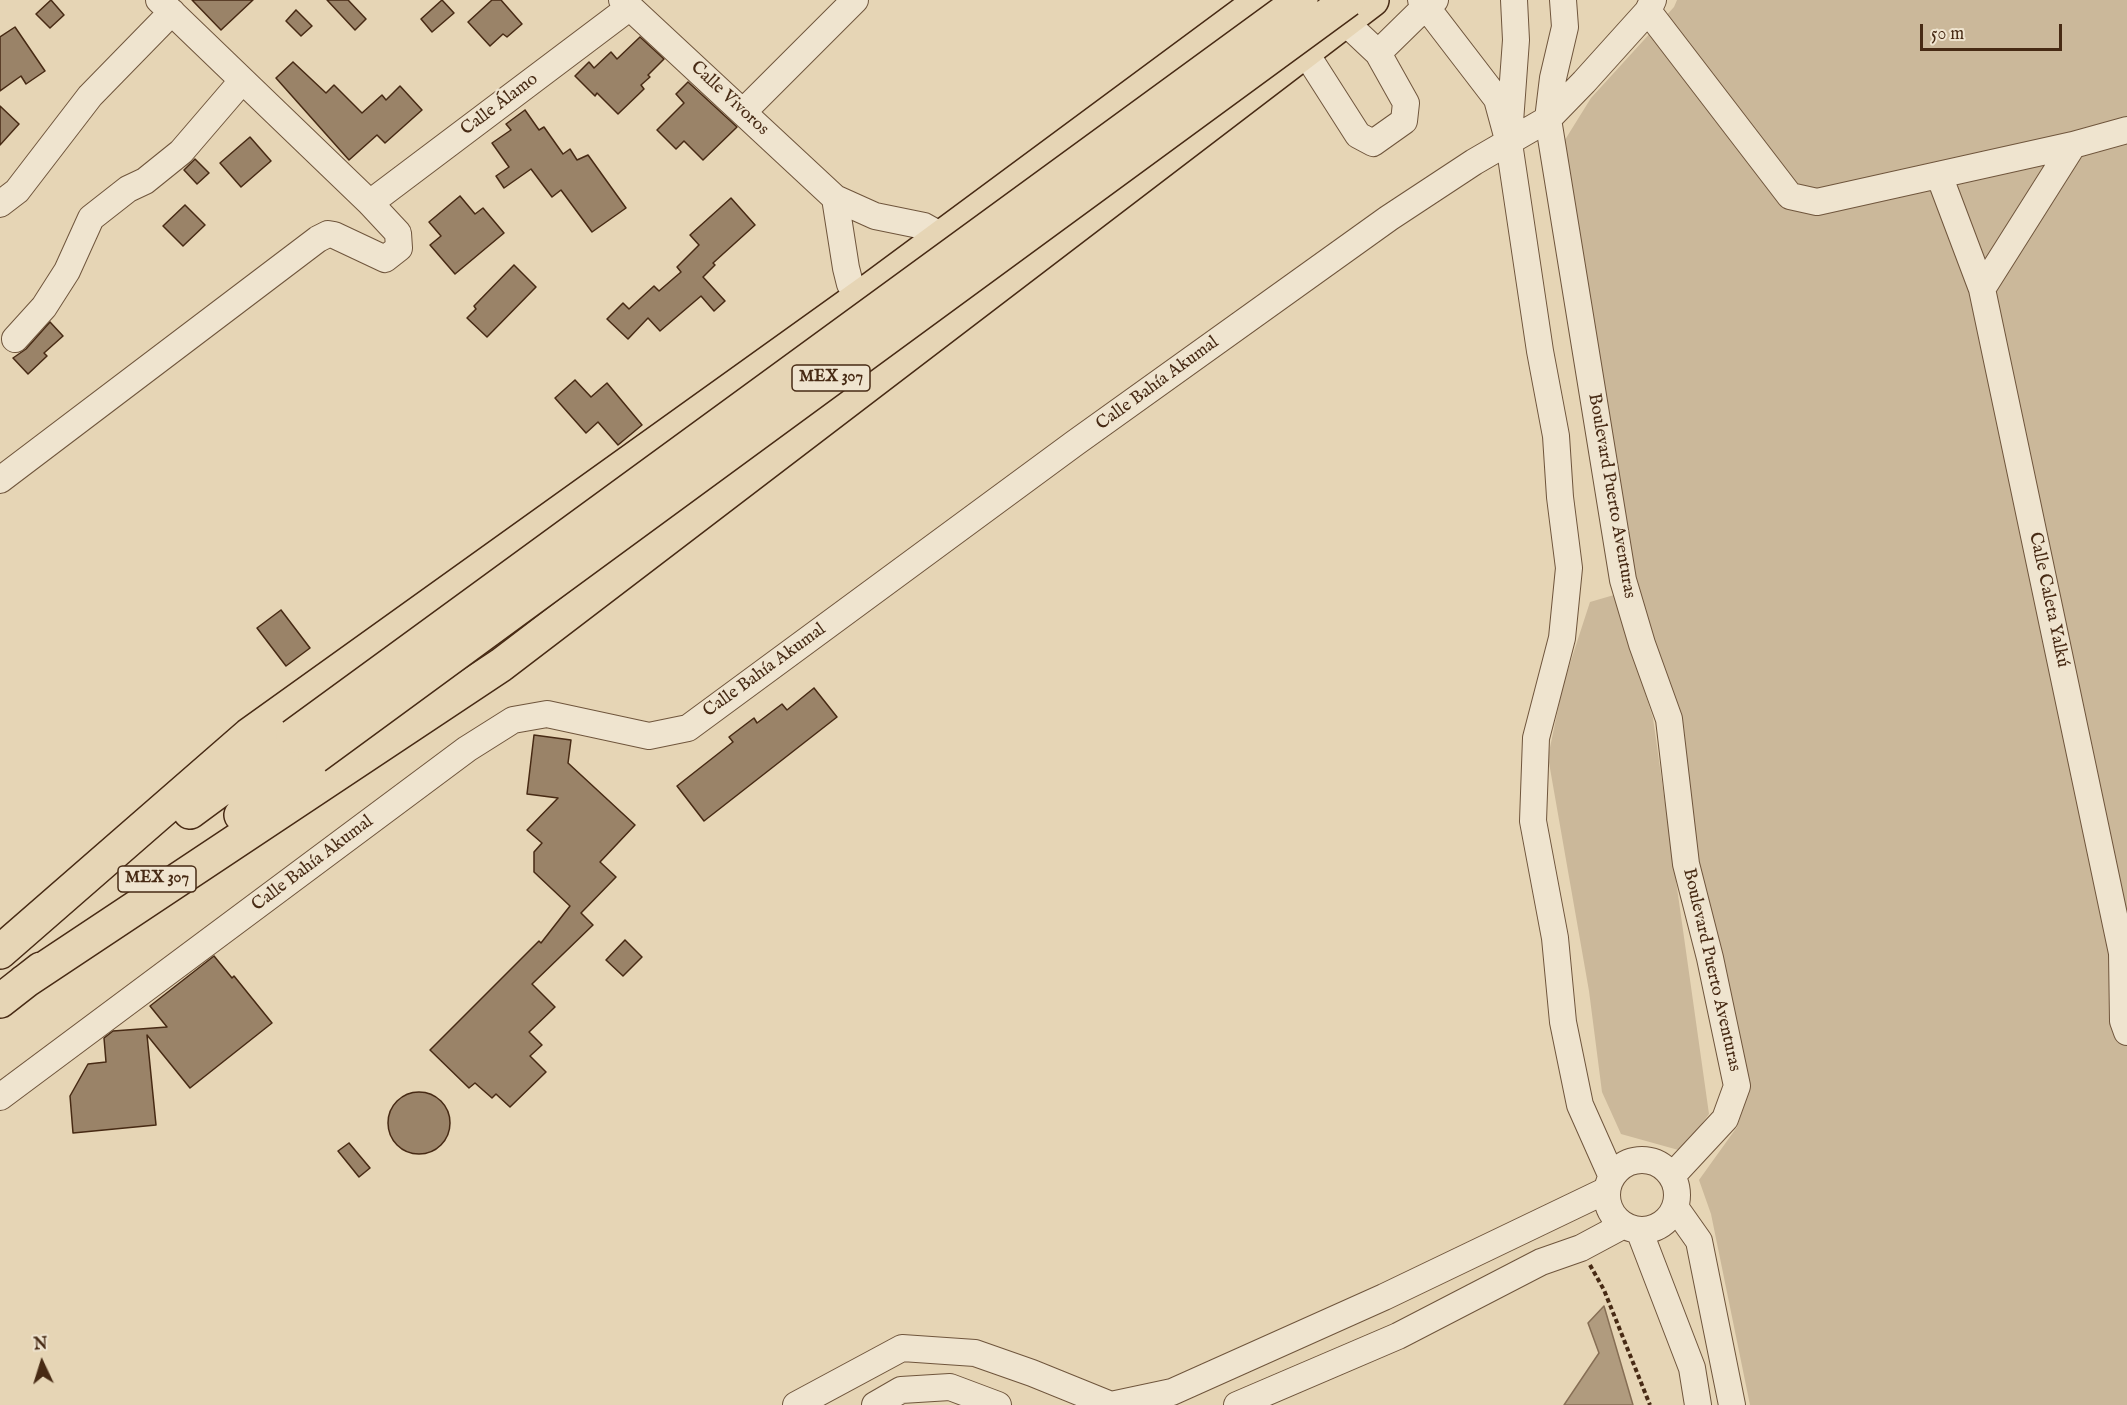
<!DOCTYPE html>
<html>
<head>
<meta charset="utf-8">
<style>
  body { margin:0 }
  #map { position:relative; width:2127px; height:1405px; overflow:hidden; background:#e6d5b5; font-family:"IM FELL English",serif }
  canvas { display:block }
  .north { position:absolute; left:12px; top:1333px; width:60px; height:60px; -webkit-text-stroke:4px #efe4cf; paint-order:stroke; rotate:356deg; font-size:16px; font-weight:700; line-height:24px; text-align:center; color:#472a14 }
  .north::after { content:''; display:block; margin:auto; width:21px; height:27px; background:#472a14; clip-path:polygon(50% 0,100% 100%,50% 72%,0 100%) }
  .scale { position:absolute; left:1920px; top:24px; width:142px; height:27px; box-sizing:border-box; border:3px solid #472a14; border-top:0; padding-left:8px; font-size:18px; line-height:21px; white-space:nowrap; color:#472a14; -webkit-text-stroke:4px #efe4cf; paint-order:stroke }
</style>
</head>
<body>
<div id="map">
<canvas width="2127" height="1405"></canvas>
<div class="north">N</div>
<div class="scale">50 m</div>
</div>
<script>
const g = document.querySelector('canvas').getContext('2d');
g.lineJoin = 'round';
function paint(path, color) { g.fillStyle = color; g.fill(path, 'evenodd'); }
const shape = rows => new Path2D(rows.map(r => 'M' + r).join(''));
function strokePath(path, color, width, dash) { g.strokeStyle = color; g.lineWidth = width; g.lineCap = dash ? 'butt' : 'round'; g.setLineDash(dash || []); g.stroke(path); }
function write(font, color, halo, rows, align = 'center') {
  g.font = font + ' "IM FELL English",serif'; g.lineWidth = 4.5; g.setLineDash([]); g.textBaseline = 'middle'; g.strokeStyle = halo; g.fillStyle = color; for (const [text, x, y, turn = 0] of rows) {
    g.save(); g.translate(x, y); g.rotate((+turn || 0) * Math.PI / 180); g.textAlign = isNaN(turn) ? turn : align; if (halo) g.strokeText(text, 0, 0); g.fillText(text, 0, 0); g.restore();
  }
}
paint(shape([
  [1677,0,2127,0,2127,1405,1750,1405,1711,1214,1699,1180,1737,1127,1749,1091,1693,849,1646,624,1617,508,1563,143,1591,98,1674,7],
  [1614,595,1653,718,1709,1114,1682,1151,1621,1134,1602,1092,1589,991,1548,757,1563,685,1590,602]
]), '#cbb89a');
const water = shape([
  [1604,1306,1633,1405,1564,1405,1599,1353,1588,1323,1604,1306]
]);
paint(water, '#b09b7e');
strokePath(water, '#866e54', 1.5);
const building = shape([
  [51,0,64,15,50,28,36,14,51,0],
  [192,0,253,0,221,30,192,0],
  [327,0,348,0,366,19,355,30,327,0],
  [442,0,454,13,432,32,421,19,442,0],
  [492,0,501,0,522,24,507,37,503,34,490,46,468,22,492,0],
  [296,10,312,26,301,36,286,21,296,10],
  [15,27,45,71,26,84,21,76,0,91,0,37,15,27],
  [640,37,664,59,648,75,650,77,641,85,644,89,618,114,597,93,595,96,575,76,589,62,594,68,611,52,617,59,640,37],
  [293,62,326,93,334,85,362,113,382,95,386,100,400,86,422,110,385,143,377,135,349,160,276,78,293,62],
  [688,82,737,127,703,160,684,141,676,149,657,130,684,103,676,94,688,82],
  [0,106,19,124,0,145,0,106],
  [525,110,539,130,544,127,563,154,570,149,577,160,588,155,626,208,592,232,561,190,552,197,531,169,504,188,496,176,509,167,492,143,511,130,506,124,525,110],
  [250,137,271,161,241,187,220,163,250,137],
  [195,159,209,173,197,184,184,170,195,159],
  [460,196,475,214,483,208,504,233,455,274,430,245,441,236,429,222,460,196],
  [731,198,755,225,713,263,715,265,703,277,725,301,714,311,701,296,660,331,648,318,628,339,607,319,623,303,629,309,654,286,659,291,681,272,677,267,699,245,690,235,731,198],
  [185,205,205,225,183,246,163,226,185,205],
  [514,265,536,287,487,337,467,318,476,309,474,306,514,265],
  [50,322,63,336,44,353,47,356,28,374,13,358,26,349,50,322],
  [575,380,591,397,607,383,642,425,618,445,598,422,586,433,555,398,575,380],
  [281,610,310,648,286,666,257,628,281,610],
  [814,688,837,717,704,821,677,786,733,742,729,737,754,718,757,723,782,704,787,710,814,688],
  [534,735,571,740,568,763,635,825,600,862,616,877,581,913,593,925,532,984,555,1007,529,1032,542,1045,530,1056,546,1072,510,1107,496,1094,492,1098,475,1083,469,1088,430,1050,539,941,541,943,570,906,534,872,534,852,542,843,527,830,558,798,527,794,534,735],
  [625,940,642,957,623,976,606,960,625,940],
  [214,956,232,978,234,976,272,1023,190,1088,147,1035,156,1125,73,1133,70,1096,88,1064,106,1062,104,1038,113,1031,167,1027,150,1006,214,956],
  '388 1123a31 31 0 1 1 62 0a31 31 0 1 1-62 0Z',
  [349,1143,370,1168,359,1177,338,1151,349,1143]
]);
paint(building, '#9a8368');
strokePath(building, '#472a14', 1.5);
const minor = shape([
  [622,0,835,198,875,216,924,226,942,236,954,249],
  [1421,0,1497,99,1509,143,1540,351,1556,436,1560,497,1569,568,1562,638,1536,738,1533,821,1555,938,1563,1022,1580,1105,1612,1177],
  [1563,0,1565,27,1553,78,1548,119,1623,580,1642,644,1669,719,1686,864,1710,958,1737,1086,1725,1119,1672,1176],
  [1648,11,1790,196,1817,202,2073,145,2127,130],
  [1305,52,1358,135,1373,143,1404,121,1406,103,1378,53,1344,21],
  [1378,53,1426,6,1435,0],
  [744,111,855,0],
  [1510,122,1516,40,1514,0],
  [1939,175,1982,289,2122,953,2123,1021,2127,1032],
  [835,198,846,268,850,284,872,312],
  [370,203,630,7],
  [0,204,17,191,90,96,172,12],
  [1982,289,2073,145],
  [15,339,44,307,67,271,91,218,128,189,145,181,181,152,242,81],
  [0,480,318,239,328,234,334,235,385,259,399,248,398,233,370,203,159,0],
  [0,1097,467,749,513,720,547,714,649,736,688,728,1075,443,1389,218,1474,162,1548,119,1584,82,1648,11,1653,0],
  '1607 1195a35 35 0 1 1 70 0a35 35 0 1 1-70 0Z',
  [1675,1207,1699,1241,1732,1405],
  [1639,1230,1692,1368,1698,1405],
  [796,1405,902,1348,975,1353,1032,1373,1111,1405,1172,1392,1384,1297,1607,1190],
  [875,1405,901,1390,950,1387,998,1405],
  [1237,1405,1398,1336,1541,1262,1581,1248,1624,1225]
]);
const highway = shape([
  [190,812,293,736],
  [241,815,315,757],
  [0,952,249,735,873,288,1262,0],
  [24,982,501,665,1372,0],
  [0,1001,41,969]
]);
strokePath(minor, '#6f553c', 28);
strokePath(highway, '#472a14', 36);
strokePath(shape([
  [1590,1265,1604,1290,1650,1405]
]), '#472a14', 4, [4.5, 3]);
strokePath(minor, '#efe4cf', 26);
strokePath(highway, '#e6d5b5', 33);
const highwayBridge = shape([
  [293,736,1301,0],
  [315,757,1348,0]
]);
strokePath(highwayBridge, '#472a14', 36, []);
strokePath(highwayBridge, '#e6d5b5', 33);
for (const [x, y, w] of [
  [831,378,78],
  [157,879,78]
]) { const box = new Path2D(); box.roundRect(x - w / 2, y - 13, w, 26, 4.5); g.fillStyle = '#efe4cf'; g.fill(box); strokePath(box, '#472a14', 1.5); }
write('bold 16px', '#472a14', null, [
  ["MEX 307",831,378],
  ["MEX 307",157,879]
]);
write('18px', '#472a14', '#efe4cf', [
  ["Calle Vivoros",729,99,43],
  ["Calle Álamo",500,105,-37],
  ["Calle Bahía Akumal",1158,384,-36],
  ["Boulevard Puerto Aventuras",1611,496,80],
  ["Calle Caleta Yalkú",2048,600,78],
  ["Calle Bahía Akumal",765,671,-36],
  ["Calle Bahía Akumal",313,864,-37],
  ["Boulevard Puerto Aventuras",1711,970,77]
]);
</script>
</body>
</html>
